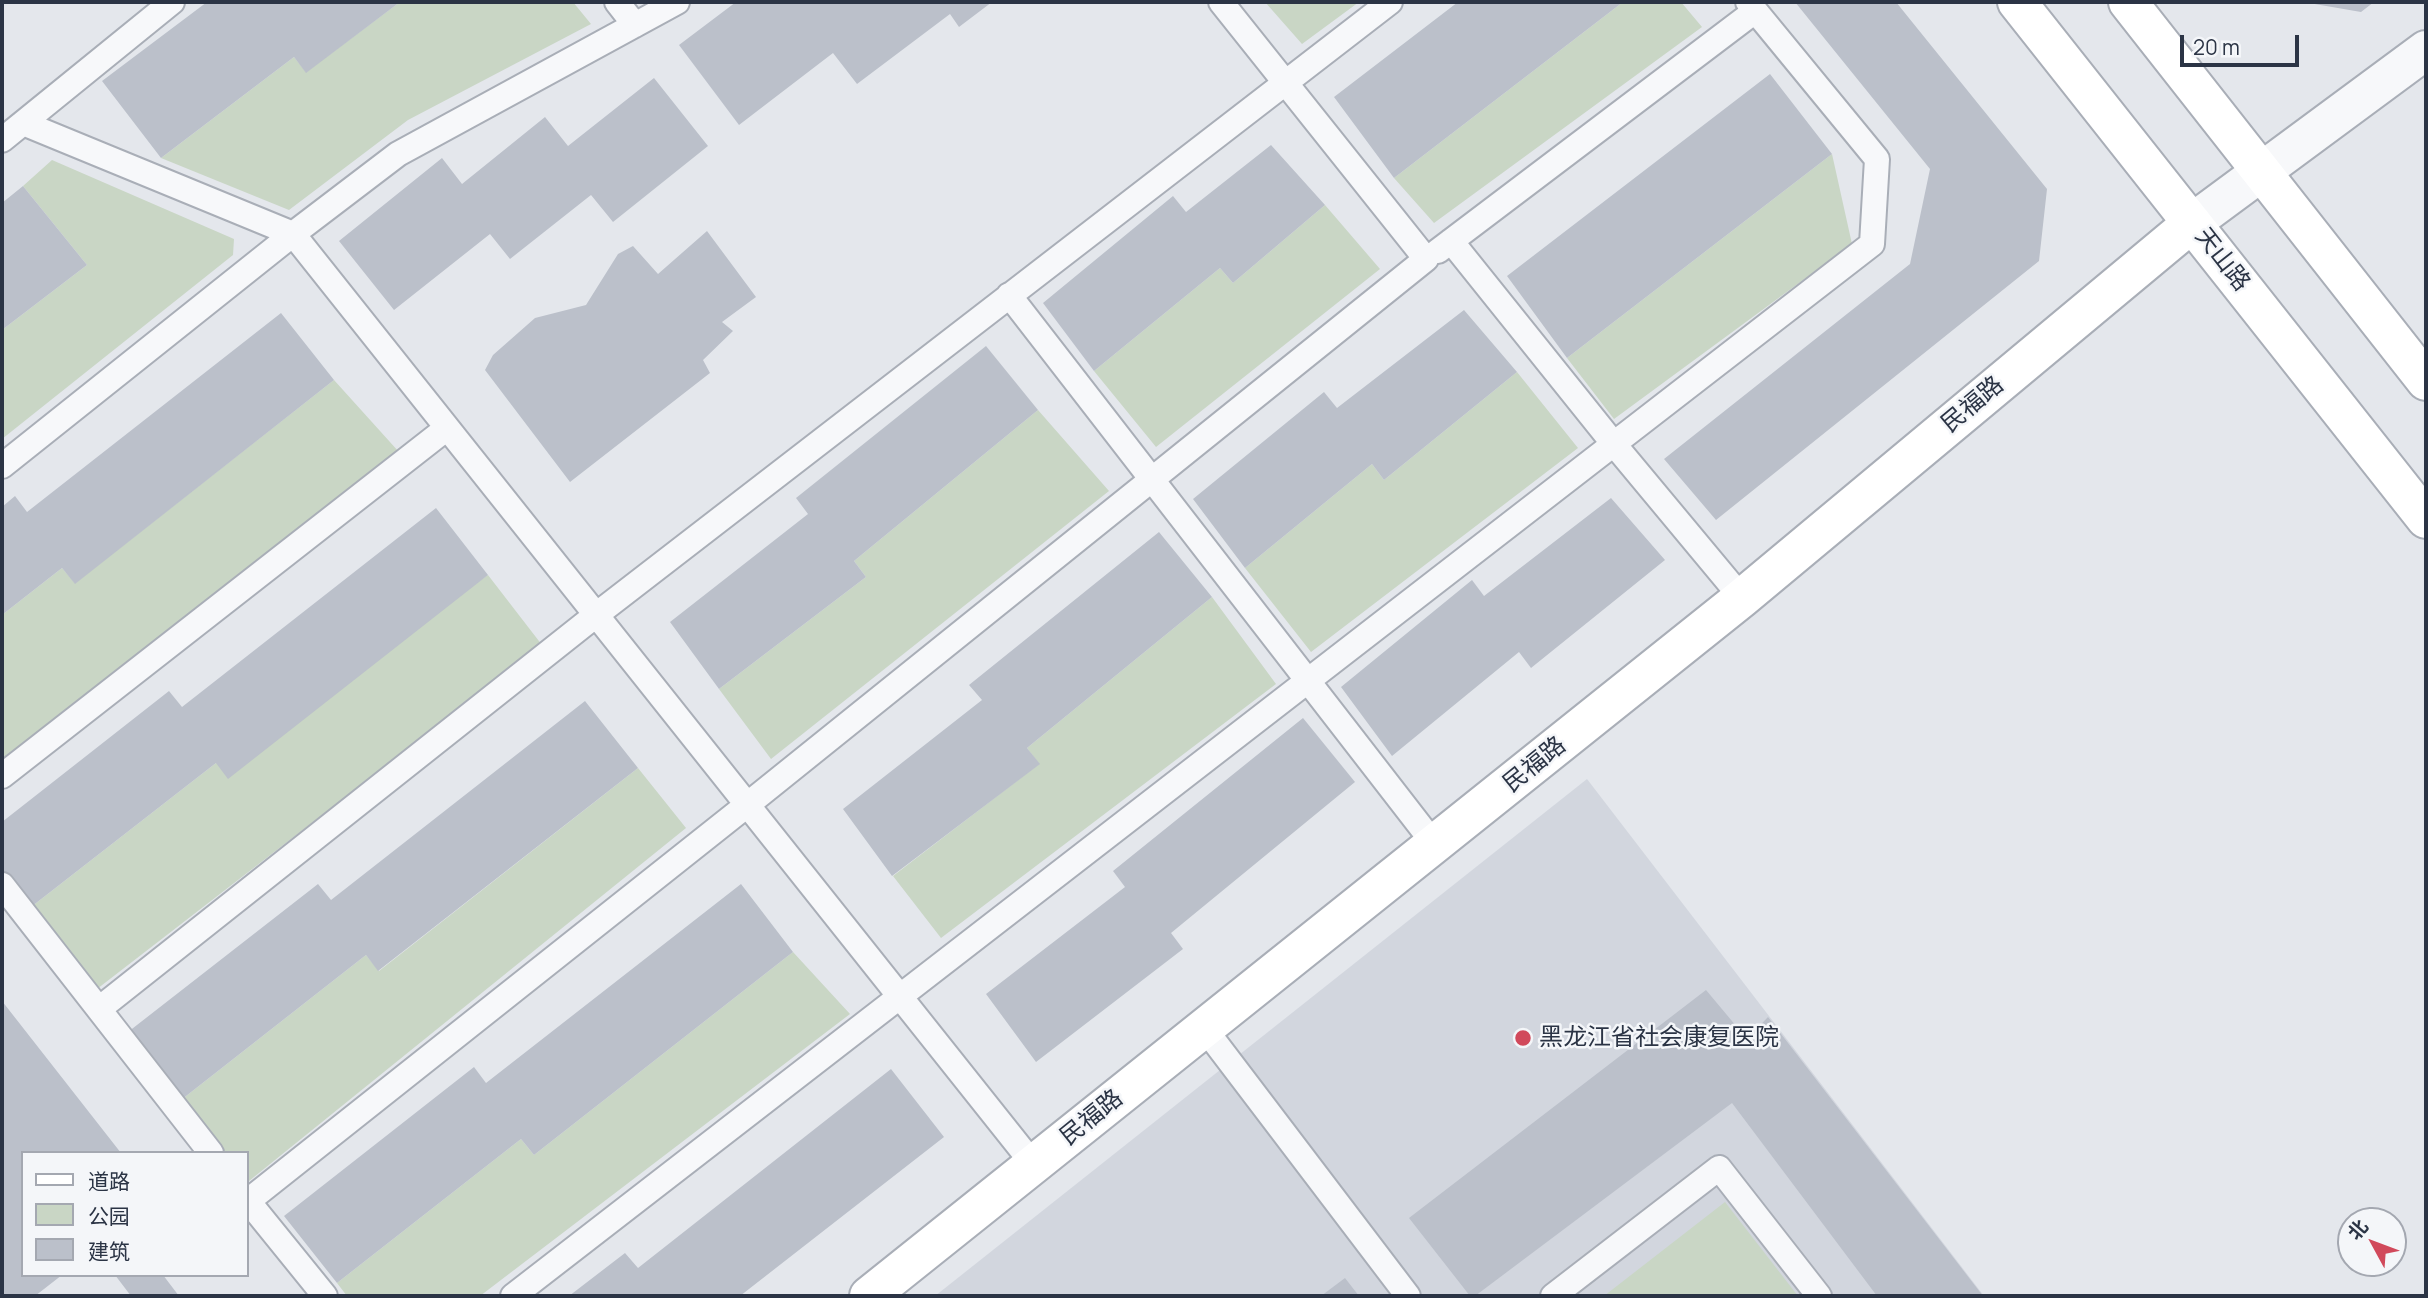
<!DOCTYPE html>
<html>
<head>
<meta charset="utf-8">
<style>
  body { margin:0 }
  #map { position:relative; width:2428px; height:1298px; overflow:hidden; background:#e4e7ec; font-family:Manrope,"Noto Sans SC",sans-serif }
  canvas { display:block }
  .frame { position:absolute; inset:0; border:4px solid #2b3445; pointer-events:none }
  .legend { position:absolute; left:21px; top:1151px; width:228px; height:126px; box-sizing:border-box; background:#f4f6f9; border:2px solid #a4a8b1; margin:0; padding:9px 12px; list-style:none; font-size:21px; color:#2b3445 }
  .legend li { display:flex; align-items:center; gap:14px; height:35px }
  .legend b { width:35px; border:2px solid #a4a8b1 }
  .north { position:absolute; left:2337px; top:1207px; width:70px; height:70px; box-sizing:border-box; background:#f4f6f9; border:2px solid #a4a8b1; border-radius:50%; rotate:311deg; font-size:19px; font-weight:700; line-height:28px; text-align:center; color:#2b3445 }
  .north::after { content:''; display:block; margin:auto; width:24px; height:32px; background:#d1495b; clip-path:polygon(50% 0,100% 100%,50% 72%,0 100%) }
  .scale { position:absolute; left:2180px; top:35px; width:119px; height:32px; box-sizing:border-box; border:4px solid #2b3445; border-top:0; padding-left:9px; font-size:21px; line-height:24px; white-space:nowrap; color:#2b3445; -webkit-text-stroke:5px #f4f6f9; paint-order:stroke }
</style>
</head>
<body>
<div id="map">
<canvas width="2428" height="1298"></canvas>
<div class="frame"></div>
<ul class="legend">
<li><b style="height:9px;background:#fff"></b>道路</li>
<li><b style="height:19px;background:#c9d6c5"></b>公园</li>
<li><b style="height:19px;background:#bbc0ca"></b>建筑</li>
</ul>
<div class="north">北</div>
<div class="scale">20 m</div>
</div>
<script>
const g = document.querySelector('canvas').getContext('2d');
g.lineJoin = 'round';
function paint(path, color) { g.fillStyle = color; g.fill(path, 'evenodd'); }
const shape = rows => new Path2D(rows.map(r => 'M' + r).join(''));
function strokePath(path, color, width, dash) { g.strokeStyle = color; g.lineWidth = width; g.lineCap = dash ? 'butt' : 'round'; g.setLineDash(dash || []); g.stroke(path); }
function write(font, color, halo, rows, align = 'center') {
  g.font = font + ' Manrope,"Noto Sans SC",sans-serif'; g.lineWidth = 5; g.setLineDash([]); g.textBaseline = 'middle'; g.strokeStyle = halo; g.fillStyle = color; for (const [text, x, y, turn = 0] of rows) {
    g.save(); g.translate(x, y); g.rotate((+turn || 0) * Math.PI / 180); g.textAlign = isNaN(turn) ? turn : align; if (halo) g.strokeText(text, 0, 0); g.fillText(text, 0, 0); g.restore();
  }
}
paint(shape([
  [1587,779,1984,1296,935,1296]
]), '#d2d6de');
paint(shape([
  [400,2,573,2,591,24,408,120,289,210,161,158,294,57,306,72],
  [1265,2,1359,2,1302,44],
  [1623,2,1681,2,1702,27,1434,223,1394,178],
  [1832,154,1852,244,1614,419,1567,358],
  [52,160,234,239,233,255,2,439,2,330,87,265,23,186],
  [1325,205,1380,269,1156,447,1094,371,1220,268,1233,283],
  [1517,372,1578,448,1311,652,1245,568,1372,464,1384,480],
  [334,380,399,452,2,759,2,615,62,568,75,583],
  [1038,410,1109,491,771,759,719,689,866,577,854,561],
  [488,575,542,645,97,989,31,907,216,763],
  [1212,597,1276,684,941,938,893,876,1039,764,1027,748],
  [638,768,686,828,249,1181,247,1178,247,1153,225,1153,181,1100,366,955,379,971],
  [793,952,850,1014,480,1296,347,1296,337,1283,521,1139,534,1155],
  [1725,1202,1798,1296,1604,1296]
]), '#c9d6c5');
paint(shape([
  [207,2,400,2,306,73,294,57,161,158,102,81],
  [736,2,992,2,959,27,950,14,857,84,833,53,739,125,679,45],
  [1458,2,1623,2,1394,178,1334,97],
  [1795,2,1896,2,2047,189,2039,261,1716,520,1664,459,1910,264,1930,169],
  [2303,2,2374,2,2361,12],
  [1770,74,1832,154,1567,358,1507,276],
  [654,78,708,146,613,222,591,195,510,259,490,234,394,310,339,241,442,158,462,184,545,117,568,146],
  [1271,145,1325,205,1233,283,1220,268,1094,371,1043,303,1173,196,1186,212],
  [23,186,87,265,2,330,2,203],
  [707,231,756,297,722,322,733,331,703,360,710,373,570,482,485,370,493,355,535,318,586,305,618,254,633,246,658,274],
  [1464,310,1517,372,1384,480,1372,464,1245,568,1193,499,1324,392,1337,408],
  [281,313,334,380,75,584,62,568,2,615,2,507,15,496,27,512],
  [986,346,1038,410,854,561,866,577,719,689,670,622,808,514,796,498],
  [1611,498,1665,560,1531,668,1519,652,1392,756,1341,687,1472,580,1484,596],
  [436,508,488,575,228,779,216,763,31,907,2,869,2,822,169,691,182,707],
  [1159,532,1212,597,1027,748,1040,764,892,876,843,809,982,700,969,685],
  [585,701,638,768,378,971,366,955,181,1100,128,1032,318,884,331,900],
  [1303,718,1355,782,1171,933,1183,949,1036,1062,986,994,1125,887,1113,871],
  [741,884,793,952,534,1155,521,1139,337,1283,284,1216,474,1067,486,1083],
  [1706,990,1747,1039,1768,1017,1983,1296,1877,1296,1732,1103,1475,1296,1470,1296,1409,1218],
  [2,1001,121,1153,23,1153,23,1275,62,1275,35,1296,2,1296],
  [891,1069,944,1137,740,1296,569,1296,625,1253,638,1268],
  [115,1275,163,1275,179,1296,131,1296],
  [1345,1278,1359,1296,1321,1296]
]), '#bbc0ca');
const lane = shape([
  [617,2,635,25],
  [23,123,293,234,398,154,677,2],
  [2,140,172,2],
  [1451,241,1613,443,1742,598],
  [1438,251,1755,11],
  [1009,295,1435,845],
  [2,466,293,234,1034,1165],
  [2,776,447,428],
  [2,885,211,1153],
  [99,1009,596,615,1390,2],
  [1205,1029,1408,1296],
  [247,1198,248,1201,747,805,1426,259,1221,2],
  [248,1201,325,1296],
  [513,1296,1872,244,1877,159,1748,2],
  [1553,1296,1719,1168,1819,1296]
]);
const street = shape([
  [2192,223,2426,50]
]);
const secondary = shape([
  [2017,2,2426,519],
  [2128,2,2426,381],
  [869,1296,1742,598,2192,223]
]);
strokePath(lane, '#a9aeb7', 28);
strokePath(street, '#a9aeb7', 42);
strokePath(secondary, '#a9aeb7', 42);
strokePath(lane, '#f7f8fa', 24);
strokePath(street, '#f7f8fa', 38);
strokePath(secondary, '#fff', 38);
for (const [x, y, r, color] of [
  [1523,1038,9,"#d1495b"]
]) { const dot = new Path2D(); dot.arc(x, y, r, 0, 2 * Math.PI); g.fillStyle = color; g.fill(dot); strokePath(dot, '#f4f6f9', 2.5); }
write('24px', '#2b3445', '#f4f6f9', [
  ["天山路",2222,260,52],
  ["民福路",1973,405,-40],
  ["民福路",1535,765,-39],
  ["民福路",1092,1118,-39]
]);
write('24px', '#2b3445', '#f4f6f9', [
  ["黑龙江省社会康复医院",1539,1038]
], 'left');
</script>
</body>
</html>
